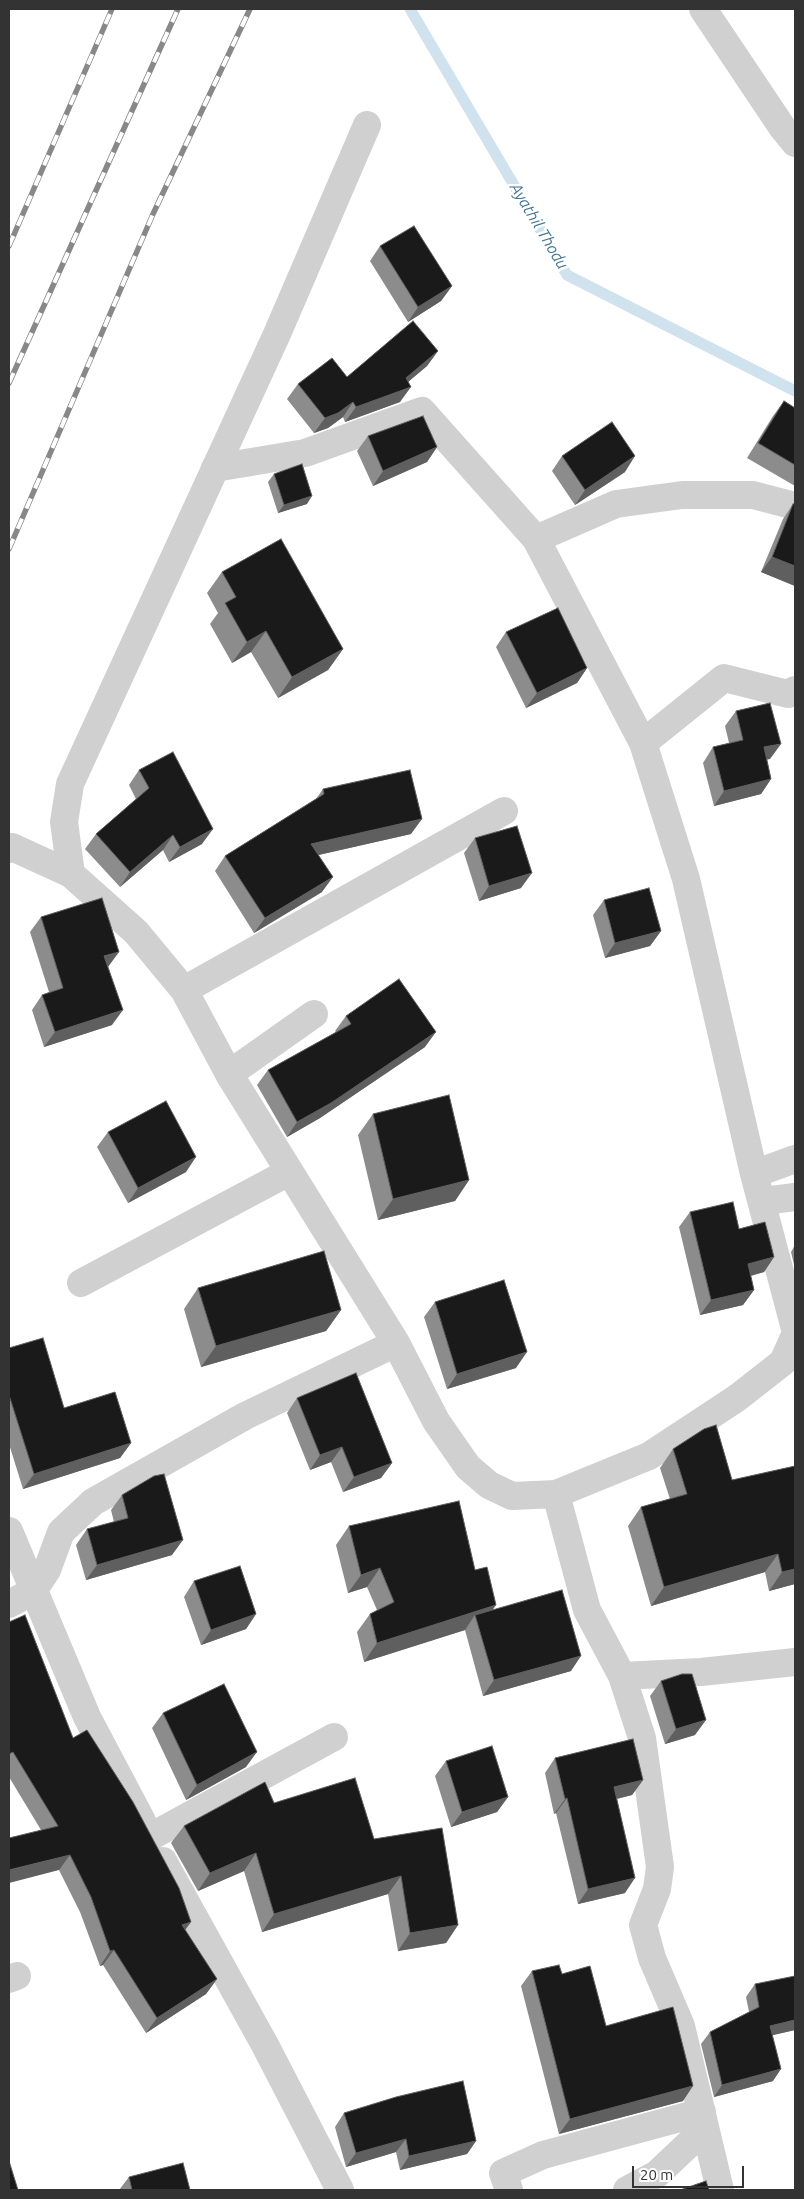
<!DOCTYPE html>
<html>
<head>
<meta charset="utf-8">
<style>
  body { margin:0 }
  #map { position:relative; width:804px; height:2199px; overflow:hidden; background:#fff; font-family:Ubuntu,sans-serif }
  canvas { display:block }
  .frame { position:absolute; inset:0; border:10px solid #333; pointer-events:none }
  .scale { position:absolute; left:632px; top:2166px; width:112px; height:22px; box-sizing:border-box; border:2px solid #333; border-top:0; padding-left:6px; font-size:15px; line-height:18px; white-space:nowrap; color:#333; -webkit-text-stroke:4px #fff; paint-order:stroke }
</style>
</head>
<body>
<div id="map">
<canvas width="804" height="2199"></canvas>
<div class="frame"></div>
<div class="scale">20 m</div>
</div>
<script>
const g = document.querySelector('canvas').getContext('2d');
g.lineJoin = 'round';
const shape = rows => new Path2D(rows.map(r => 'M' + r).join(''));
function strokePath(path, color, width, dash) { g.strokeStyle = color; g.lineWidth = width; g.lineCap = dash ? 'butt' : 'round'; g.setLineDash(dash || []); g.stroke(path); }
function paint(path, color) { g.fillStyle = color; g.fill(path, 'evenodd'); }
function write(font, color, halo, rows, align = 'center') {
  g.font = font + ' Ubuntu,sans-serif'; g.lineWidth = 5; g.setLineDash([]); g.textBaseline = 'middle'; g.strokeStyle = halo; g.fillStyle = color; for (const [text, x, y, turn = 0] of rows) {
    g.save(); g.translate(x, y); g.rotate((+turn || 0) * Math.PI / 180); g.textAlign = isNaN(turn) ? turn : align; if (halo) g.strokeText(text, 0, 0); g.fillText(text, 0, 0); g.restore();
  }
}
strokePath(shape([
  [410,9,567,275,795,391]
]), '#cfe2ee', 11);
strokePath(shape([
  [703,9,782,127,795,143],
  [367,125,277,334,70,784,64,822,71,874,136,932,184,990,229,1074,396,1343],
  [215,468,305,453,422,411,536,539,616,504,682,495,753,495,795,506],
  [536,539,643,743,686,879,754,1174,795,1329],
  [643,743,724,678,788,694,795,690],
  [9,849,12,847,71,874],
  [184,990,504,811],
  [229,1074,314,1014],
  [754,1174,795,1159],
  [763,1201,795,1197],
  [81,1283,289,1172],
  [556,1494,649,1456,737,1398,783,1362,795,1335],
  [9,1531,87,1717,142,1821],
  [9,1604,33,1591,47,1570,61,1532,93,1502,245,1416,396,1343,436,1421,468,1467,489,1485,512,1496,556,1494,587,1610,622,1676,642,1738,660,1867,657,1889,643,1925,652,1958,681,2026,720,2190],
  [622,1676,701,1672,795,1662],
  [150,1837,334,1737],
  [163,1861,265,2045,340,2190],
  [9,1979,17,1976],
  [509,2190,503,2173,543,2155,702,2112],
  [627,2190,657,2174,693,2140,702,2112]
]), '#d0d0d0', 28);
const rail = shape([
  [9,246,112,9],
  [9,383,178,9],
  [9,549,153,214,250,9]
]);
strokePath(rail, '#888', 5.5);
strokePath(rail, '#fff', 4, [11]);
paint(shape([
  [380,246,452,286,441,301,408,322,370,261],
  [438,351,427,366,408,382,400,402,345,422,343,417,328,428,314,433,287,399,298,384,347,377],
  [784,401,795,408,795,486,747,458,773,416],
  [368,436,437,447,427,462,373,486,357,451],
  [562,456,625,472,575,505,552,471],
  [274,474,307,504,278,513,268,482],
  [793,504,795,586,761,572,783,519],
  [222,572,343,649,328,670,278,698,251,652,232,663,210,624,218,613,207,593],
  [506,632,587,668,577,683,526,708,496,647],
  [736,711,770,759,767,759,771,779,761,794,714,806,703,763,713,747,729,743,725,726],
  [139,770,202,844,169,862,163,850,120,887,85,849,96,834,136,799,129,785],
  [323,789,411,834,318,855,322,892,254,933,215,871,225,856,316,799],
  [475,838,521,888,479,901,464,853],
  [604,900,661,931,650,946,605,958,593,915],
  [41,917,108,967,112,1025,44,1047,32,1010,42,995,49,992,30,932],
  [346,1016,425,1047,320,1118,287,1137,257,1085,268,1070,336,1032,335,1031],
  [373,1114,469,1180,455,1201,378,1220,358,1135],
  [108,1132,186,1172,128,1203,97,1147],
  [690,1212,739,1229,774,1257,764,1272,751,1276,754,1290,743,1305,700,1315,679,1227],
  [795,1245,795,1269,791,1252],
  [198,1288,341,1310,326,1331,201,1367,184,1309],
  [435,1302,516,1368,447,1389,424,1317],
  [9,1348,64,1408,131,1443,120,1458,23,1489,9,1444],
  [297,1398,392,1463,381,1478,343,1492,331,1462,310,1470,287,1413],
  [673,1449,732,1480,795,1466,795,1584,769,1591,765,1572,651,1606,628,1526,641,1507,670,1499,660,1468],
  [122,1495,172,1555,86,1580,76,1545,87,1529,114,1522,111,1510],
  [349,1526,475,1570,493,1610,571,1671,483,1696,465,1630,364,1662,357,1632,370,1614,377,1610,367,1587,348,1593,336,1545],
  [194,1581,256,1614,246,1629,201,1645,184,1597],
  [9,1622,73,1738,185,1930,217,1979,206,1994,146,2033,103,1965,100,1966,80,1912,59,1870,41,1830,9,1777],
  [661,1681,695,1735,665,1744,650,1696],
  [163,1713,246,1767,186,1800,152,1728],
  [555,1758,643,1780,632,1795,617,1799,625,1893,578,1904,556,1813,554,1814,545,1773],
  [446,1761,508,1797,497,1812,451,1827,435,1776],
  [274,1803,374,1839,458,1925,446,1943,398,1951,388,1894,262,1932,244,1871,198,1891,171,1843,184,1826],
  [532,1971,562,1974,606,2026,683,2101,559,2134,521,1986],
  [755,1984,795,2030,772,2035,773,2081,714,2097,701,2044,710,2032,749,2012,746,1997],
  [344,2113,476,2141,467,2154,400,2170,396,2152,346,2167,335,2127],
  [129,2177,190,2190,119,2190]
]), '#8c8c8c');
paint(shape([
  [452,286,441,301,408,322,418,307],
  [438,351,427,366,396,392,411,387,400,402,345,422,356,407,406,378],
  [353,402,343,417,328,428,314,433,325,418],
  [437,447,427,462,373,486,383,471],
  [635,456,625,472,575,505,585,490],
  [312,496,307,504,278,513,284,505],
  [772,557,795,566,795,586,761,572],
  [266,631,251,652,232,663,247,642],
  [343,649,328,670,278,698,292,677],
  [587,668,577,683,526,708,537,693],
  [781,744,770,759,753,763,764,747],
  [771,779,761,794,714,806,724,791],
  [422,819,411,834,301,859,311,844],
  [213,829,202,844,169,862,180,847],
  [173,835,163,850,120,887,130,872],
  [532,873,521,888,479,901,489,886],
  [333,877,322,892,254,933,265,918],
  [661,931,650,946,605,958,615,943],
  [119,952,108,967,94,971,104,956],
  [123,1010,112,1025,44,1047,55,1032],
  [436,1032,425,1047,320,1118,287,1137,297,1122],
  [196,1157,186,1172,128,1203,138,1188],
  [469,1180,455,1201,378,1220,393,1199],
  [774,1257,764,1272,738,1279,748,1264],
  [754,1290,743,1305,700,1315,711,1300],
  [341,1310,326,1331,201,1367,216,1346],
  [527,1352,516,1368,447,1389,457,1374],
  [131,1443,120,1458,23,1489,34,1474],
  [342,1447,331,1462,310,1470,320,1455],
  [392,1463,381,1478,343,1492,354,1477],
  [183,1540,172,1555,86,1580,97,1565],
  [778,1554,765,1572,651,1606,664,1587],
  [380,1568,367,1587,348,1593,361,1575],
  [795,1569,795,1584,769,1591,782,1572],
  [496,1605,483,1624,475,1615,465,1630,364,1662,377,1643],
  [256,1614,246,1629,201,1645,211,1630],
  [581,1656,571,1671,483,1696,494,1680],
  [706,1720,695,1735,665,1744,676,1729],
  [257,1752,246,1767,186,1800,197,1785],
  [643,1780,632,1795,603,1802,614,1787],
  [508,1797,497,1812,451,1827,462,1812],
  [567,1798,556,1813,554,1814,565,1799],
  [256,1853,244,1871,198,1891,210,1873],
  [70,1855,59,1870,9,1883,9,1870],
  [401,1876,388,1894,262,1932,274,1914],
  [635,1878,625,1893,578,1904,588,1889],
  [191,1922,180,1937,182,1925],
  [458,1925,446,1943,398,1951,410,1933],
  [114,1950,103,1965,100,1966,110,1951],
  [217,1979,206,1994,146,2033,157,2018],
  [795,2020,795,2030,761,2038,770,2026],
  [781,2069,773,2081,714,2097,722,2085],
  [693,2086,683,2101,559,2134,570,2119],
  [406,2139,396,2152,346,2167,356,2153],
  [476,2141,467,2154,400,2170,409,2156]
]), '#5f5f5f');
const building = shape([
  [414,226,452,286,418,307,380,246,414,226],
  [413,321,438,351,406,378,411,387,356,407,353,402,338,413,325,418,298,384,332,358,347,377,413,321],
  [784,401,795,408,795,465,758,443,784,401],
  [423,416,437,447,383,471,368,436,423,416],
  [612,422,635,456,585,490,562,456,612,422],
  [302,464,312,496,284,505,274,474,302,464],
  [793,504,795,504,795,566,772,557,793,504],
  [281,539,343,649,292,677,266,631,247,642,225,603,236,597,222,572,281,539],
  [558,608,587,668,537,693,506,632,558,608],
  [770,703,781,744,764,747,771,779,724,791,713,747,743,740,736,711,770,703],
  [173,752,213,829,180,847,173,835,130,872,96,834,149,788,139,770,173,752],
  [410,770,422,819,311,844,333,877,265,918,225,856,324,794,323,789,410,770],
  [517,826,532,873,489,886,475,838,517,826],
  [649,888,661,931,615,943,604,900,649,888],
  [102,898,119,952,104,956,123,1010,55,1032,42,995,63,988,41,917,102,898],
  [399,979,436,1032,331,1103,297,1122,268,1070,351,1024,346,1016,399,979],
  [449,1095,469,1180,393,1199,373,1114,449,1095],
  [166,1101,196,1157,138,1188,108,1132,166,1101],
  [733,1202,739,1229,765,1222,774,1257,748,1264,754,1290,711,1300,690,1212,733,1202],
  [324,1251,341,1310,216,1346,198,1288,324,1251],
  [504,1280,527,1352,457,1374,435,1302,504,1280],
  [43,1338,64,1408,115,1392,131,1443,34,1474,9,1395,9,1348,43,1338],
  [356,1373,392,1463,354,1477,342,1447,320,1455,297,1398,356,1373],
  [716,1425,732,1480,795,1466,795,1569,782,1572,778,1554,664,1587,641,1507,687,1494,673,1449,704,1429,716,1425],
  [164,1474,183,1540,97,1565,87,1529,128,1518,122,1495,154,1476,164,1474],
  [459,1501,475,1570,487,1567,496,1605,377,1643,370,1614,394,1602,380,1568,361,1575,349,1526,459,1501],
  [240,1566,256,1614,211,1630,194,1581,240,1566],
  [562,1590,581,1656,494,1680,475,1615,562,1590],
  [25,1615,73,1738,87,1730,133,1802,179,1888,191,1922,182,1925,217,1979,157,2018,114,1950,110,1951,91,1897,70,1855,9,1870,9,1838,58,1826,13,1752,9,1754,9,1622,25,1615],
  [682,1674,692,1674,706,1720,676,1729,661,1681,682,1674],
  [224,1684,257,1752,197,1785,163,1713,224,1684],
  [633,1739,643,1780,614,1787,635,1878,588,1889,567,1798,565,1799,555,1758,633,1739],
  [492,1746,508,1797,462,1812,446,1761,492,1746],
  [355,1778,374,1839,442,1828,458,1925,410,1933,401,1876,274,1914,256,1853,210,1873,184,1826,265,1782,274,1803,355,1778],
  [559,1965,562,1974,590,1966,606,2026,673,2007,693,2086,570,2119,532,1971,559,1965],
  [795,1976,795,2020,770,2026,781,2069,722,2085,710,2032,759,2007,755,1984,795,1976],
  [463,2081,476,2141,409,2156,406,2139,356,2153,344,2113,396,2097,463,2081],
  [9,2161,18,2190,9,2190,9,2161],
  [183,2163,190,2190,132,2190,129,2177,183,2163],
  [706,2181,709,2190,680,2190,706,2181]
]);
paint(building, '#1a1a1a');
strokePath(building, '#5f5f5f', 1);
write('italic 16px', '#3f7597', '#fff', [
  ["Ayathil Thodu",539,226,59]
]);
</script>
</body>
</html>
